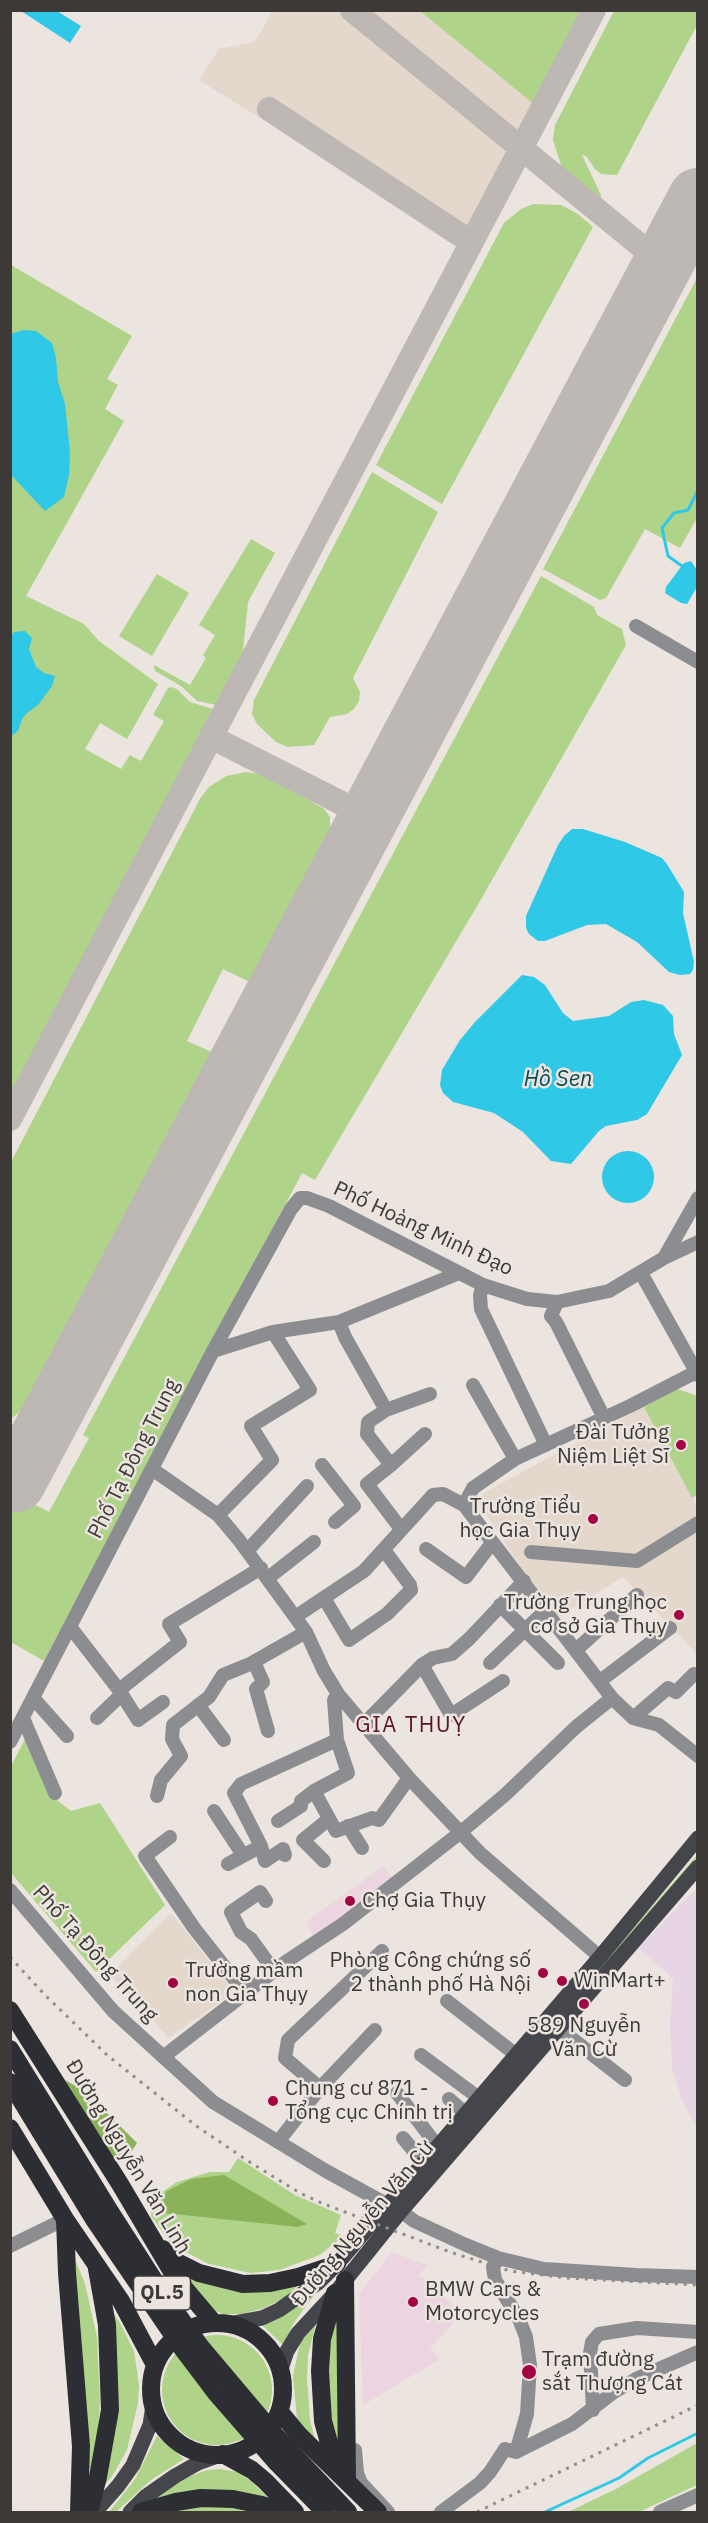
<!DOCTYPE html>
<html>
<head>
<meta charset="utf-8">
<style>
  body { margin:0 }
  #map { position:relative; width:708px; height:2523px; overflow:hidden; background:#ebe4df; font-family:"IBM Plex Sans",sans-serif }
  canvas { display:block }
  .frame { position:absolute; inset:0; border:12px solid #3c3937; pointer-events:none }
</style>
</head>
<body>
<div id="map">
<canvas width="708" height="2523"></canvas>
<div class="frame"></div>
</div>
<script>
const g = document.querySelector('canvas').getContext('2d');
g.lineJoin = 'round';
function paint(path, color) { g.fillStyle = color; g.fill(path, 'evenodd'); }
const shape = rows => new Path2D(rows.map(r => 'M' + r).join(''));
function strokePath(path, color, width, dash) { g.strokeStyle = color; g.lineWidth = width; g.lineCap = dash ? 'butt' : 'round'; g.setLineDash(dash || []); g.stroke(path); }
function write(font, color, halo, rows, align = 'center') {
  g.font = font + ' "IBM Plex Sans",sans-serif'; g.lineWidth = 5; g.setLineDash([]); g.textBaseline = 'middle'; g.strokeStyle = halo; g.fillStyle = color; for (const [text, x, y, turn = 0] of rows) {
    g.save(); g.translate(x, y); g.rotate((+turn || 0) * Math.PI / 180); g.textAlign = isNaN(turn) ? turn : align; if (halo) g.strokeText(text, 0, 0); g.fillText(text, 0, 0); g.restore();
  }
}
paint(shape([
  [384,1866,393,1880,315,1938,306,1922],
  [392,2252,427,2265,419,2275,458,2310,450,2319,453,2323,430,2349,440,2359,363,2405,359,2294]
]), '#ecd4e0');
paint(shape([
  [697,1888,697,2128,681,2098,672,2068,670,2024,673,1978,638,1948]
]), '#e7d5e6');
paint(shape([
  [272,11,420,11,536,106,463,244,199,80,219,49,252,43,261,32],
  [644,1407,697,1507,697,1654,623,1577,555,1619,480,1505,483,1493],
  [171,1913,234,1992,169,2038,110,1975]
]), '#e4d7cc');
paint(shape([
  [420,11,586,11,536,106],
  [614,11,697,11,697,25,617,175,601,174,595,169,586,156,582,155,601,195,600,200,562,168,553,140,555,125],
  [533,204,561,205,578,214,593,227,442,504,376,465,504,223,521,209],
  [11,265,132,336,107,379,118,385,105,409,124,421,26,596,84,624,99,641,158,684,127,739,100,723,85,749,121,769,130,755,141,761,164,721,153,715,168,688,172,687,178,690,190,702,219,711,16,1101,11,1105],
  [697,278,697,518,680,548,645,529,606,598,600,600,543,569],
  [372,472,438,512,353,678,360,692,359,701,354,709,347,714,330,717,314,745,288,747,276,742,257,724,252,714,254,700],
  [251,539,275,553,248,602,242,660,237,676,221,706,197,701,181,686,155,671,154,665,190,685,206,658,203,655,215,635,199,625],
  [157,574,189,593,152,656,119,636],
  [541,576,594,607,597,615,622,629,626,645,480,901,315,1180,302,1173,44,1661,11,1642,10,1492,49,1512,89,1438,83,1435],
  [246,772,265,775,324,809,330,817,330,829,326,844,250,982,223,969,187,1041,214,1053,25,1407,11,1419,11,1162,201,797,209,787,226,776],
  [677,1389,695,1395,698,1400,697,1495,692,1498,644,1407],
  [26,1737,49,1794,71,1811,100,1803,165,1905,96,1972,11,1873,10,1768],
  [697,1855,697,1858,605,1966,318,2290,295,2321,290,2330,286,2348,263,2326,298,2306,465,2123],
  [238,2158,295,2195,341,2215,335,2233,343,2236,320,2255,279,2270,251,2273,209,2264,172,2245,151,2216,152,2199,177,2182,210,2172,229,2172],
  [69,2244,85,2284,97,2337,100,2401,98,2435,91,2468,87,2469],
  [173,2269,207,2284,243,2291,303,2281,286,2297,264,2308,242,2314,222,2314,207,2307],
  [106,2303,119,2321,134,2351,139,2385,138,2403,127,2450,111,2478,99,2491],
  [338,2309,337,2422,340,2461,321,2369],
  [318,2316,308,2355,307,2378,310,2420,316,2443,297,2419,293,2376,301,2339],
  '162 2390a55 55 0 1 1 110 0a55 55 0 1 1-110 0Z',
  [157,2436,184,2459,151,2480,116,2512,109,2512,135,2479],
  [697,2443,697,2485,639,2512,568,2512,616,2489],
  [220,2469,237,2472,251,2481,274,2504,152,2501,178,2481,207,2470],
  [193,2506,226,2506,257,2512,164,2512]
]), '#afd388');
paint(shape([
  [65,2080,85,2091,137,2143,129,2155,116,2161],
  [224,2175,307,2224,298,2227,155,2212,167,2191,191,2179]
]), '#89b259');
paint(shape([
  [21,11,57,11,81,26,70,43],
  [23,330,36,331,52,343,56,358,58,382,65,404,70,452,69,475,64,497,45,511,11,475,11,334],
  [691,561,697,570,697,587,687,604,681,603,665,593,666,587,684,563],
  [25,631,32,638,29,649,36,667,44,673,55,676,52,686,38,705,27,713,22,719,18,731,11,736,11,637,14,632],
  [572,829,583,829,625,842,662,858,667,864,684,892,683,913,694,962,693,970,690,974,680,975,669,972,637,942,606,924,587,925,545,941,538,941,529,934,526,928,526,916,558,845,564,836],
  [522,975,534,977,545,985,563,1013,573,1021,609,1016,631,1002,644,1000,663,1005,673,1016,674,1034,682,1055,647,1114,637,1120,606,1126,599,1131,571,1164,551,1161,523,1132,494,1113,453,1102,443,1093,440,1085,442,1070,460,1040,475,1022],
  '602 1177a26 26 0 1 1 52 0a26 26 0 1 1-52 0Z'
]), '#2fc8e6');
strokePath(shape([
  [682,566,668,556,662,528,674,513,688,510,698,490],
  [545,2512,619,2478,648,2458,698,2433]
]), '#2fc8e6', 3);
strokePath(shape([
  [352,10,663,264],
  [269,109,471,242],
  [211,737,369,817],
  [10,1119,594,10],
  [10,1446,23,1438,55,1407]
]), '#beb8b4', 24);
strokePath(shape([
  [16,1482,698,198]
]), '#beb8b4', 60);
strokePath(shape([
  [636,626,698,662],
  [664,1258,698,1242],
  [641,1273,698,1375],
  [483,1285,480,1295,481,1309,546,1445],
  [557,1302,551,1316,556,1322,604,1418],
  [339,1322,345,1337,386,1410,368,1422,367,1434,391,1465,367,1484,401,1529],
  [213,1351,273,1332,339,1322,459,1273],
  [473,1385,515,1459],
  [386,1410,430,1394],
  [322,1465,354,1506,335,1522],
  [391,1465,425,1434],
  [152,1469,218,1515,239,1540,306,1632,324,1671,338,1694,409,1778,480,1853,600,1957],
  [464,1505,473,1488,515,1459,630,1406,698,1371],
  [218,1515,272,1460,251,1426,310,1390,273,1332],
  [426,1549,466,1577,492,1543],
  [248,1550,307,1486],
  [531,1552,637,1561,698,1523],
  [268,1578,314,1542],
  [324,1598,349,1640,387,1614,411,1590,410,1585,384,1550],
  [500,1605,558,1663],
  [295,1617,364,1571,433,1495,443,1494,464,1505,612,1698,633,1718,659,1725,698,1756],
  [71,1628,119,1690,138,1720,163,1702],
  [576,1650,637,1595],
  [254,1662,263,1682,256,1689,268,1731],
  [490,1663,546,1610],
  [422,1665,451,1715,503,1681],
  [600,1681,670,1628],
  [119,1690,180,1642,169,1624,261,1568],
  [34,1699,67,1736],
  [198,1705,224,1740],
  [23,1718,55,1793],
  [97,1718,122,1694],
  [633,1718,668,1688,676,1692,694,1674],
  [364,1724,422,1665,433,1658,452,1654,469,1639,524,1581],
  [10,1742,213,1351,291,1209,300,1198,307,1198,329,1206,483,1285,527,1299,557,1302,609,1291,664,1258,698,1198],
  [314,1791,336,1831,372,1818,379,1820,409,1778],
  [157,1796,161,1780,181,1756,172,1739,173,1725,209,1697,223,1675,250,1664,306,1632],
  [214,1811,243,1855],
  [278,1821,301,1806,301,1801,314,1791,348,1773,337,1740],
  [348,1826,362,1848],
  [170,1837,145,1856,194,1928,246,1994],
  [261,1846,265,1861,283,1849,285,1855],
  [324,1861,303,1840,329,1819],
  [228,1864,261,1846,234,1793,241,1784,337,1740,334,1700,338,1694],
  [10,1890,113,2011,213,2102,326,2171,388,2205],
  [266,1901,260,1892,231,1912,241,1932,251,1939,274,1971],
  [447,2001,515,2054],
  [557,2027,625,2080],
  [421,2055,479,2098],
  [163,2057,287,1961,343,1924,461,1832,506,1794,576,1727,612,1698],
  [320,2088,375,2030],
  [397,2093,438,2147],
  [449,2099,466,2114],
  [403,2138,424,2163],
  [278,2142,320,2088,285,2058,288,2040,382,1951],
  [401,2211,414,2221,466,2245,498,2258,544,2269,636,2275,698,2277],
  [10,2246,65,2219],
  [498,2258,493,2267,495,2280,519,2319,526,2337,530,2365,527,2414,516,2452],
  [593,2410,590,2353,592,2342,599,2334,637,2328,698,2332],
  [355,2450,357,2473,361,2483,388,2512],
  [516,2452,572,2424,614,2392,636,2379,698,2352],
  [441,2512,480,2483,490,2472,505,2449,516,2452],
  [660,2512,698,2495]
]), '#8c8d90', 14);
strokePath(shape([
  [229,2324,262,2318,279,2310,319,2282,337,2264,600,1957,698,1838],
  [281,2369,287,2351,298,2333,335,2293,401,2211,698,1867],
  [95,2512,118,2486,133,2465,150,2425,153,2406],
  [130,2512,145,2497,175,2476,198,2463,223,2454]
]), '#45464b', 15);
strokePath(shape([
  [10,2010,120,2184,175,2277,214,2323],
  [10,2128,65,2219,121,2301,155,2365],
  [65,2219,67,2273,81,2446,79,2512],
  [163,2249,175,2261,199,2273,243,2284,270,2283,298,2277,337,2264],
  [345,2280,347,2481],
  [335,2293,322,2339,320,2371,323,2421,337,2472],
  '151 2389a66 66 0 1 1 132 0a66 66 0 1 1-132 0Z',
  [280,2412,299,2435,378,2512],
  [223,2454,252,2470,265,2481,295,2512],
  [89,2512,98,2477,110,2410,107,2325,97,2269],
  [141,2512,176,2502,201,2498,233,2499,262,2505,282,2512]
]), '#2d2e33', 18);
strokePath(shape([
  [10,1957,44,1994,107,2055,195,2125,248,2161,300,2193,324,2204,450,2252,510,2271,567,2278,698,2285],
  [477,2512,698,2405]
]), '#928d8a', 3, [3, 6]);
strokePath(shape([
  [10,2049,109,2210,163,2294,200,2346,276,2436,348,2512],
  [10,2082,95,2221,179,2344,216,2393,277,2463,325,2512]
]), '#2d2e33', 18);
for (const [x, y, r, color] of [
  [681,1445,6,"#a20541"],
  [593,1519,6,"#a20541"],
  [679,1615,6,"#a20541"],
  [350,1901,6,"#a20541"],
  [543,1973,6,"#a20541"],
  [562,1981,6,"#a20541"],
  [173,1983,6,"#a20541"],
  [584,2004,6,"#a20541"],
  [273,2101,6,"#a20541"],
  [413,2302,6,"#a20541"],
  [529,2372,8,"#a20541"]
]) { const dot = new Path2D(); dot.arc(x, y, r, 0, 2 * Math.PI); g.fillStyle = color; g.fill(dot); strokePath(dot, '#ebe4df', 2); }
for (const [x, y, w] of [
  [162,2293,57]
]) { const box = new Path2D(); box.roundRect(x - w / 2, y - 17, w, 34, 4.5); g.fillStyle = '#ebe4df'; g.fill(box); strokePath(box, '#3c3937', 1.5); }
write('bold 20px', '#3c3937', null, [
  ["QL.5",162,2293]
]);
write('21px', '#3c3937', '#ebe4df', [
  ["Phố Hoàng Minh Đạo",423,1229,25],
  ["Phố Tạ Đông Trung",134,1459,-63],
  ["Phố Tạ Đông Trung",95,1954,48],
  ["Đường Nguyễn Văn Linh",128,2157,59],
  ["Đường Nguyễn Văn Cừ",363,2224,-50]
]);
write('21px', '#3c3937', '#ebe4df', [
  ["Đài Tưởng",669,1433,"right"],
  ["Niệm Liệt Sĩ",669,1457,"right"],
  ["Trường Tiểu",581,1507,"right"],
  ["học Gia Thụy",581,1531,"right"],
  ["Trường Trung học",667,1603,"right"],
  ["cơ sở Gia Thụy",667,1627,"right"],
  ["Chợ Gia Thụy",362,1901],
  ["Phòng Công chứng số",531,1961,"right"],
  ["2 thành phố Hà Nội",531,1985,"right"],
  ["Trường mầm",185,1971],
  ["non Gia Thụy",185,1995],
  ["WinMart+",574,1981],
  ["589 Nguyễn",584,2026,"center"],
  ["Văn Cừ",584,2050,"center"],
  ["Chung cư 871 -",285,2089],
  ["Tổng cục Chính trị",285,2113],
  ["BMW Cars &",425,2290],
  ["Motorcycles",425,2314],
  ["Trạm đường",542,2360],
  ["sắt Thượng Cát",542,2384]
], 'left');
write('italic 22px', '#0b4b57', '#ebe4df', [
  ["Hồ Sen",558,1080]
]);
g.letterSpacing = '1.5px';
write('22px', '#591527', '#ebe4df', [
  ["GIA THUỴ",411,1726]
]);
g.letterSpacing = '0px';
</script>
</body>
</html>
